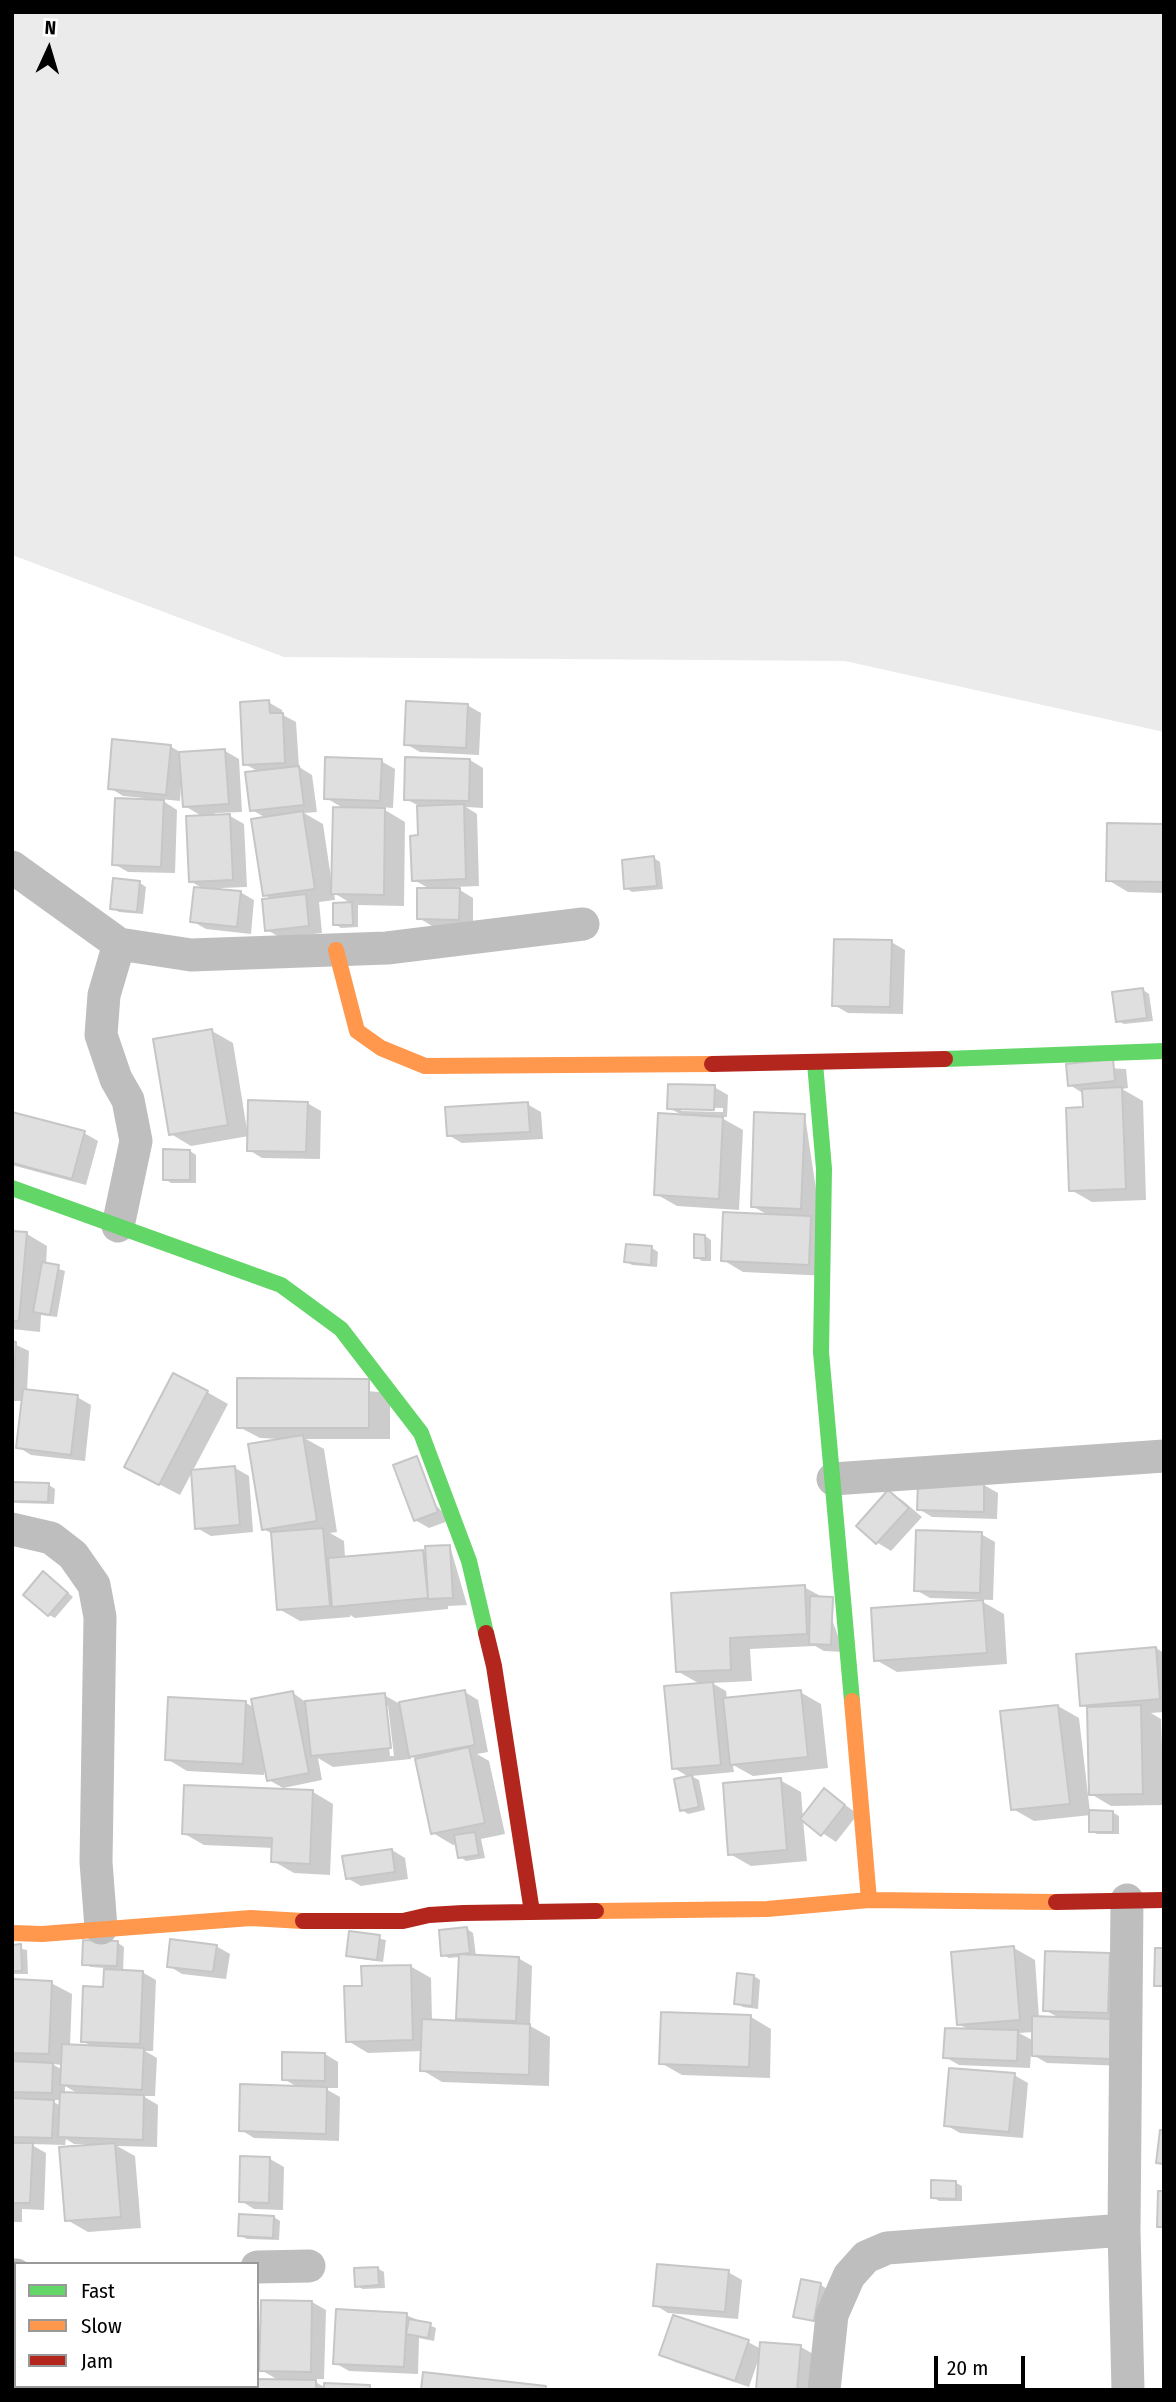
<!DOCTYPE html>
<html>
<head>
<meta charset="utf-8">
<style>
  body { margin:0 }
  #map { position:relative; width:1176px; height:2402px; overflow:hidden; background:#fff; font-family:"Fira Sans Condensed",sans-serif }
  canvas { display:block }
  .frame { position:absolute; inset:0; border:14px solid #000; pointer-events:none }
  .legend { position:absolute; left:14px; top:2262px; width:245px; height:126px; box-sizing:border-box; background:#fff; border:2px solid #999; margin:0; padding:9px 12px; list-style:none; font-size:21px; color:#000 }
  .legend li { display:flex; align-items:center; gap:14px; height:35px }
  .legend b { width:35px; border:2px solid #999 }
  .north { position:absolute; left:14px; top:14px; width:70px; height:70px; -webkit-text-stroke:5px #fff; paint-order:stroke; rotate:4deg; font-size:19px; font-weight:700; line-height:28px; text-align:center; color:#000 }
  .north::after { content:''; display:block; margin:auto; width:24px; height:32px; background:#000; clip-path:polygon(50% 0,100% 100%,50% 72%,0 100%) }
  .scale { position:absolute; left:934px; top:2356px; width:91px; height:32px; box-sizing:border-box; border:4px solid #000; border-top:0; padding-left:9px; font-size:21px; line-height:24px; white-space:nowrap; color:#000; -webkit-text-stroke:5px #fff; paint-order:stroke }
</style>
</head>
<body>
<div id="map">
<canvas width="1176" height="2402"></canvas>
<div class="frame"></div>
<ul class="legend">
<li><b style="height:9px;background:#63d668"></b>Fast</li>
<li><b style="height:9px;background:#ff974d"></b>Slow</li>
<li><b style="height:9px;background:#b3261e"></b>Jam</li>
</ul>
<div class="north">N</div>
<div class="scale">20 m</div>
</div>
<script>
const g = document.querySelector('canvas').getContext('2d');
g.lineJoin = 'round';
function paint(path, color) { g.fillStyle = color; g.fill(path, 'evenodd'); }
const shape = rows => new Path2D(rows.map(r => 'M' + r).join(''));
function strokePath(path, color, width, dash) { g.strokeStyle = color; g.lineWidth = width; g.lineCap = dash ? 'butt' : 'round'; g.setLineDash(dash || []); g.stroke(path); }
paint(shape([
  [12,12,1164,12,1164,732,845,661,284,657,12,555]
]), '#ebebeb');
paint(shape([
  [268,702,282,710,283,715,296,722,299,767,312,775,317,812,304,813,323,824,331,878,333,878,345,809,326,798,381,761,395,769,393,808,380,807,405,822,404,906,358,905,358,927,341,928,335,924,352,904,334,893,335,900,319,902,322,933,281,938,267,930,273,900,265,895,266,818,252,810,259,772,245,764],
  [467,705,481,713,479,755,420,752,406,744],
  [170,746,183,754,225,751,239,759,242,812,215,813,216,817,230,816,244,824,247,887,221,888,220,891,240,892,254,900,251,934,206,929,192,921,204,889,190,881,203,817,185,806,183,786,181,786,180,801,160,799,177,810,175,873,128,872,114,864,143,798,123,796,110,788],
  [470,760,483,768,483,808,466,807,477,814,479,886,455,887,473,898,473,927,432,926,419,918,430,889,414,880,420,837,419,806,406,799],
  [1164,826,1164,893,1128,892,1108,880],
  [654,858,660,862,663,889,632,892,626,888],
  [140,883,146,887,143,914,119,912,112,908],
  [891,942,905,950,903,1014,848,1013,834,1005],
  [1143,990,1149,994,1153,1021,1124,1024,1118,1021],
  [212,1031,233,1043,247,1130,307,1103,321,1111,320,1159,262,1158,249,1150,249,1136,191,1146,171,1134],
  [1068,1066,1126,1069,1128,1088,1122,1089,1143,1101,1146,1200,1092,1202,1071,1190,1085,1109,1084,1094,1070,1085],
  [714,1087,728,1095,727,1117,720,1117,743,1130,739,1210,677,1206,656,1194,684,1116,669,1108],
  [681,1107,723,1108,723,1112,681,1111],
  [527,1104,541,1112,543,1139,462,1143,448,1135],
  [12,1114,84,1133,98,1141,86,1185,12,1165],
  [805,1116,829,1276,743,1272,723,1260,770,1216,752,1206],
  [190,1151,196,1155,196,1183,171,1183,165,1179],
  [12,1233,27,1234,47,1246,46,1265,65,1271,57,1317,41,1315,40,1332,12,1329],
  [705,1236,711,1240,711,1261,702,1261,696,1257],
  [652,1248,658,1252,657,1267,632,1265,626,1261],
  [12,1343,29,1351,27,1391,77,1397,91,1405,85,1461,31,1455,18,1447,23,1401,12,1401],
  [239,1380,390,1393,390,1439,306,1439,324,1449,337,1532,330,1533,344,1541,345,1558,423,1551,427,1554,450,1546,467,1605,448,1606,448,1609,355,1618,350,1615,350,1617,300,1621,279,1609,273,1534,263,1529,280,1439,260,1438,239,1427],
  [207,1392,228,1404,180,1495,147,1478],
  [395,1466,451,1520,429,1528,415,1520],
  [235,1468,249,1476,253,1532,211,1536,197,1528],
  [12,1484,49,1485,55,1489,54,1504,15,1503,12,1501],
  [984,1485,998,1493,997,1519,932,1517,919,1509],
  [889,1492,902,1500,922,1517,891,1551,878,1543,858,1525],
  [981,1534,995,1542,993,1600,930,1598,916,1590],
  [50,1577,73,1597,55,1618,49,1615],
  [804,1587,824,1598,844,1652,824,1651,815,1646,750,1649,752,1681,712,1683,726,1691,727,1699,800,1692,821,1704,828,1768,753,1776,733,1765,734,1772,691,1776,699,1780,705,1810,688,1814,682,1810,689,1777,674,1768,700,1684,677,1671],
  [983,1602,1004,1614,1007,1664,897,1672,876,1660],
  [1156,1648,1164,1653,1164,1712,1151,1713,1161,1719,1164,1805,1111,1806,1091,1794,1088,1708,1082,1705],
  [465,1692,478,1700,488,1752,477,1754,489,1761,505,1834,481,1839,485,1858,466,1861,460,1857,458,1844,453,1845,433,1833,416,1759,411,1756,411,1759,333,1767,318,1758,322,1780,283,1788,269,1780,264,1764,264,1775,187,1771,167,1759,246,1703,255,1708,293,1693,307,1703,384,1695,400,1704],
  [385,1706,388,1706,394,1756,390,1756],
  [1058,1706,1079,1718,1090,1812,1112,1812,1119,1816,1119,1834,1097,1834,1091,1831,1091,1815,1034,1821,1013,1809],
  [780,1780,801,1792,803,1818,825,1791,858,1814,836,1842,803,1820,807,1861,751,1866,730,1854],
  [313,1792,333,1804,330,1875,294,1873,273,1861,274,1848,204,1845,183,1833],
  [392,1850,405,1858,408,1879,361,1886,347,1878],
  [467,1929,473,1933,476,1956,518,1958,532,1966,530,2026,550,2037,549,2086,442,2082,422,2070,422,2051,368,2053,348,2041,364,1988,410,1966,431,1978,432,2021,466,2023,458,2018,460,1957,449,1958,443,1955],
  [351,1933,386,1940,383,1962,354,1958,348,1955],
  [118,1943,124,1947,123,1972,142,1972,156,1980,153,2051,145,2051,157,2058,155,2096,143,2096,158,2105,157,2147,117,2146,135,2156,141,2228,88,2232,67,2220,84,2147,84,2144,74,2144,66,2139,65,2145,30,2144,46,2153,44,2210,22,2209,22,2222,12,2222,12,1981,51,1983,72,1994,70,2046,94,2048,83,2041,105,1989,105,1968,91,1967,84,1964],
  [52,2064,63,2065,63,2070],
  [65,2086,79,2094,65,2094],
  [50,2100,61,2100,61,2106],
  [216,1946,230,1954,226,1979,182,1974,169,1966],
  [12,1947,27,1950,28,1974,12,1974],
  [1014,1948,1035,1960,1039,2018,1061,2019,1045,2010,1110,1955,1124,2066,1047,2063,1031,2054,1030,2068,959,2065,945,2057,970,2030,958,2024],
  [1034,2032,1034,2041,1019,2033],
  [754,1976,760,1980,758,2009,743,2007,736,2003],
  [751,2017,771,2029,770,2078,682,2075,661,2063],
  [325,2054,338,2062,338,2088,324,2088,340,2097,339,2141,254,2138,241,2130,299,2088,284,2079],
  [1014,2075,1028,2083,1023,2138,960,2133,946,2125],
  [270,2159,284,2167,283,2210,254,2209,241,2201],
  [956,2183,962,2186,962,2201,939,2201,933,2197],
  [274,2217,280,2221,279,2240,247,2239,240,2235],
  [377,2268,384,2272,385,2288,363,2289,357,2286],
  [728,2272,742,2280,738,2319,668,2313,655,2305],
  [802,2282,821,2285,827,2289,820,2323,795,2316],
  [16,2298,16,2386,91,2389,87,2386,230,2386,235,2390,12,2390,12,2311],
  [312,2302,326,2310,324,2379,310,2379,326,2388,369,2387,374,2390,241,2390,280,2381,261,2370],
  [406,2315,436,2328,434,2341,419,2338,418,2374,349,2371,335,2363],
  [748,2342,761,2349,762,2343,801,2347,815,2355,811,2390,757,2390,759,2358,749,2387,675,2362,661,2354]
]), '#0003');
const building = shape([
  [269,700,270,713,283,713,285,763,243,765,240,702,269,700],
  [406,701,468,704,466,748,404,745,406,701],
  [112,739,171,745,166,795,108,789,112,739],
  [225,749,229,804,183,807,179,752,225,749],
  [325,757,382,759,380,801,324,799,325,757],
  [405,757,470,759,469,801,404,800,405,757],
  [299,766,304,805,250,811,245,772,299,766],
  [115,798,164,800,161,867,112,865,115,798],
  [464,804,466,879,412,881,410,836,418,835,417,806,464,804],
  [333,807,385,808,384,895,331,894,333,807],
  [303,811,315,889,263,896,251,819,303,811],
  [230,814,233,880,189,882,186,816,230,814],
  [1107,823,1164,824,1164,882,1106,881,1107,823],
  [654,856,657,886,624,889,622,860,654,856],
  [113,878,140,881,137,912,110,909,113,878],
  [194,887,241,891,237,927,190,922,194,887],
  [417,888,460,888,459,920,417,919,417,888],
  [306,894,309,926,265,931,262,899,306,894],
  [352,902,353,925,333,925,333,903,352,902],
  [834,939,892,940,890,1007,832,1006,834,939],
  [1143,988,1147,1018,1116,1022,1112,992,1143,988],
  [212,1029,228,1125,169,1135,153,1039,212,1029],
  [1113,1059,1115,1081,1068,1086,1066,1064,1113,1059],
  [668,1084,715,1085,714,1110,667,1109,668,1084],
  [1122,1087,1126,1189,1069,1191,1066,1108,1083,1107,1082,1089,1122,1087],
  [248,1100,308,1102,306,1152,247,1151,248,1100],
  [528,1102,530,1132,447,1136,445,1107,528,1102],
  [12,1112,85,1131,72,1179,12,1163,12,1112],
  [754,1112,805,1114,801,1209,751,1207,754,1112],
  [658,1113,723,1117,719,1199,654,1195,658,1113],
  [163,1149,190,1150,190,1180,163,1180,163,1149],
  [723,1212,811,1216,809,1265,721,1261,723,1212],
  [12,1231,27,1232,19,1321,12,1321,12,1231],
  [694,1234,705,1235,706,1258,694,1258,694,1234],
  [626,1244,652,1246,651,1265,624,1262,626,1244],
  [42,1262,59,1265,50,1315,33,1312,42,1262],
  [12,1341,16,1342,13,1395,12,1395,12,1341],
  [173,1373,208,1391,159,1485,124,1467,173,1373],
  [237,1378,369,1379,369,1428,237,1428,237,1378],
  [23,1389,78,1395,71,1455,16,1448,23,1389],
  [303,1435,317,1521,262,1530,248,1444,303,1435],
  [417,1456,438,1512,414,1521,393,1465,417,1456],
  [235,1466,240,1525,195,1529,191,1470,235,1466],
  [918,1481,984,1483,984,1512,917,1510,918,1481],
  [12,1482,49,1483,48,1502,12,1501,12,1482],
  [888,1490,909,1508,876,1544,856,1526,888,1490],
  [323,1528,330,1606,277,1610,271,1532,323,1528],
  [916,1530,982,1532,980,1593,914,1591,916,1530],
  [450,1545,453,1598,428,1599,425,1546,450,1545],
  [423,1550,428,1598,332,1607,328,1558,423,1550],
  [43,1571,68,1593,48,1616,23,1595,43,1571],
  [805,1585,807,1634,730,1638,731,1670,676,1672,671,1593,805,1585],
  [810,1596,833,1597,831,1645,809,1644,810,1596],
  [983,1600,987,1653,874,1661,871,1608,983,1600],
  [1156,1647,1160,1699,1080,1706,1076,1654,1156,1647],
  [713,1682,721,1765,672,1769,664,1686,713,1682],
  [465,1690,475,1745,409,1757,399,1702,465,1690],
  [801,1690,808,1757,730,1765,723,1698,801,1690],
  [293,1691,309,1773,267,1781,251,1699,293,1691],
  [385,1693,391,1748,311,1756,305,1701,385,1693],
  [168,1697,246,1701,243,1764,165,1760,168,1697],
  [1058,1705,1070,1804,1011,1810,1000,1711,1058,1705],
  [1141,1705,1143,1794,1089,1795,1087,1707,1141,1705],
  [469,1747,485,1823,431,1834,415,1759,469,1747],
  [692,1775,699,1807,680,1811,674,1779,692,1775],
  [781,1778,787,1850,728,1855,723,1783,781,1778],
  [184,1785,313,1790,310,1864,271,1862,272,1838,182,1834,184,1785],
  [824,1788,845,1805,821,1836,800,1819,824,1788],
  [1089,1810,1113,1811,1113,1832,1089,1832,1089,1810],
  [475,1832,479,1855,458,1858,454,1835,475,1832],
  [392,1849,395,1872,346,1879,342,1856,392,1849],
  [467,1927,470,1953,441,1956,439,1930,467,1927],
  [349,1931,380,1935,377,1960,346,1956,349,1931],
  [170,1939,217,1945,213,1972,167,1967,170,1939],
  [83,1940,118,1941,117,1966,82,1965,83,1940],
  [21,1944,22,1971,12,1971,12,1945,21,1944],
  [1014,1946,1020,2020,957,2025,951,1952,1014,1946],
  [1155,1948,1164,1948,1164,1986,1154,1986,1155,1948],
  [1045,1951,1110,1953,1108,2013,1043,2011,1045,1951],
  [459,1954,519,1957,516,2021,456,2019,459,1954],
  [411,1965,413,2040,346,2042,344,1986,362,1986,361,1966,411,1965],
  [104,1969,143,1971,140,2044,81,2042,83,1986,103,1987,104,1969],
  [737,1973,754,1975,752,2006,734,2004,737,1973],
  [12,1979,52,1981,49,2054,12,2053,12,1979],
  [661,2012,751,2015,749,2067,659,2064,661,2012],
  [1032,2016,1111,2019,1110,2059,1032,2056,1032,2016],
  [422,2019,530,2024,529,2075,420,2071,422,2019],
  [945,2028,1018,2030,1017,2061,943,2058,945,2028],
  [62,2044,144,2048,142,2090,60,2085,62,2044],
  [282,2052,325,2053,325,2081,282,2080,282,2052],
  [12,2061,53,2063,52,2093,12,2092,12,2061],
  [949,2068,1015,2073,1009,2132,944,2126,949,2068],
  [240,2084,327,2087,326,2134,239,2131,240,2084],
  [60,2092,144,2095,143,2140,58,2137,60,2092],
  [12,2098,54,2100,52,2138,12,2137,12,2098],
  [1160,2130,1164,2130,1164,2164,1156,2163,1160,2130],
  [12,2143,33,2143,30,2203,12,2203,12,2143],
  [115,2143,121,2217,65,2221,59,2147,115,2143],
  [240,2156,270,2157,269,2203,239,2202,240,2156],
  [931,2180,956,2181,956,2199,931,2198,931,2180],
  [1158,2191,1164,2191,1164,2227,1157,2227,1158,2191],
  [239,2214,274,2216,273,2238,238,2236,239,2214],
  [657,2264,729,2270,725,2312,653,2306,657,2264],
  [378,2267,379,2285,355,2287,354,2268,378,2267],
  [801,2279,821,2283,814,2321,793,2317,801,2279],
  [12,2296,16,2296,16,2376,12,2376,12,2296],
  [261,2300,312,2301,311,2372,259,2371,261,2300],
  [336,2309,407,2313,404,2367,333,2364,336,2309],
  [673,2315,749,2340,735,2381,659,2355,673,2315],
  [409,2319,431,2323,428,2338,406,2334,409,2319],
  [760,2342,801,2345,797,2390,756,2390,760,2342],
  [423,2372,546,2386,545,2390,421,2390,423,2372],
  [257,2379,316,2380,316,2390,239,2390,239,2386,257,2386,257,2379],
  [12,2382,16,2382,16,2386,46,2386,46,2390,12,2390,12,2382],
  [324,2383,370,2385,370,2390,324,2390,324,2383],
  [54,2386,79,2386,129,2388,53,2390,54,2386],
  [142,2386,229,2386,229,2390,142,2390,142,2386]
]);
paint(building, '#dfdfdf');
strokePath(building, '#c6c6c6', 2);
strokePath(shape([
  [12,867,119,944,191,955,387,948,583,924],
  [118,1226,136,1141,128,1100,116,1079,101,1035,104,995,119,944],
  [833,1479,1164,1456],
  [12,1529,51,1538,73,1555,94,1585,100,1617,96,1862,101,1928],
  [1127,1900,1124,2230,1128,2390],
  [257,2267,309,2266],
  [12,2275,16,2275],
  [824,2390,832,2315,849,2276,866,2257,887,2248,1124,2230]
]), '#bebebe', 33);
strokePath(shape([
  [945,1059,1164,1051],
  [815,1063,824,1169,821,1352,852,1701],
  [12,1188,281,1285,341,1329,421,1433,469,1561,486,1633]
]), '#63d668', 16);
strokePath(shape([
  [336,950,357,1031,381,1048,425,1066,712,1064],
  [852,1701,869,1900],
  [596,1911,767,1909,869,1900,1056,1902],
  [12,1933,42,1934,251,1918,303,1921]
]), '#ff974d', 16);
strokePath(shape([
  [712,1064,945,1059],
  [486,1633,494,1666,532,1912],
  [1056,1902,1164,1900],
  [303,1921,403,1921,429,1915,463,1913,596,1911]
]), '#b3261e', 16);
</script>
</body>
</html>
